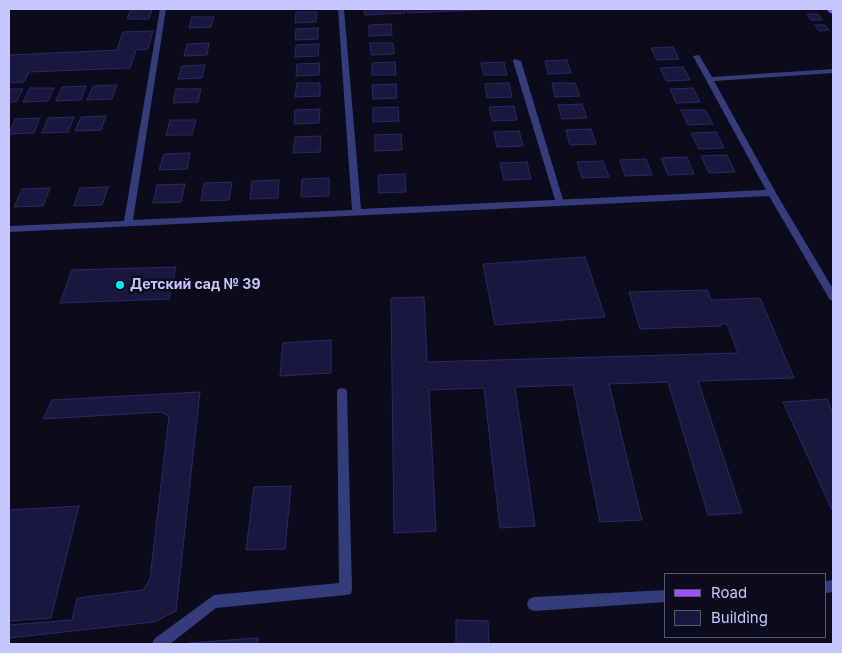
<!DOCTYPE html>
<html>
<head>
<meta charset="utf-8">
<style>
  body { margin:0 }
  #map { position:relative; width:842px; height:653px; overflow:hidden; background:#0b0b1c; font-family:Inter,sans-serif }
  canvas { display:block }
  .frame { position:absolute; inset:0; border:10px solid #c6c7ff; pointer-events:none }
  .legend { position:absolute; left:664px; top:573px; width:162px; height:65px; box-sizing:border-box; background:#0b0b1c; border:1px solid #565677; margin:0; padding:6px 9px; list-style:none; font-size:15px; color:#c6c7ff }
  .legend li { display:flex; align-items:center; gap:10px; height:25px }
  .legend b { width:25px; border:1px solid #565677 }
</style>
</head>
<body>
<div id="map">
<canvas width="842" height="653"></canvas>
<div class="frame"></div>
<ul class="legend">
<li><b style="height:6px;background:#a34dff"></b>Road</li>
<li><b style="height:14px;background:#19173d"></b>Building</li>
</ul>
</div>
<script>
const g = document.querySelector('canvas').getContext('2d');
g.lineJoin = 'round';
function paint(path, color) { g.fillStyle = color; g.fill(path, 'evenodd'); }
const shape = rows => new Path2D(rows.map(r => 'M' + r).join(''));
function strokePath(path, color, width, dash) { g.strokeStyle = color; g.lineWidth = width; g.lineCap = dash ? 'butt' : 'round'; g.setLineDash(dash || []); g.stroke(path); }
function write(font, color, halo, rows, align = 'center') {
  g.font = font + ' Inter,sans-serif'; g.lineWidth = 5; g.setLineDash([]); g.textBaseline = 'middle'; g.strokeStyle = halo; g.fillStyle = color; for (const [text, x, y, turn = 0] of rows) {
    g.save(); g.translate(x, y); g.rotate((+turn || 0) * Math.PI / 180); g.textAlign = isNaN(turn) ? turn : align; if (halo) g.strokeText(text, 0, 0); g.fillText(text, 0, 0); g.restore();
  }
}
const building = shape([
  [131,9,152,9,149,19,127,19,131,9],
  [364,9,405,9,405,13,365,15,364,9],
  [407,9,498,9,408,13,407,9],
  [296,12,317,12,316,22,295,23,296,12],
  [807,14,818,14,822,20,811,20,807,14],
  [192,17,214,17,211,27,189,28,192,17],
  [391,24,392,35,369,36,369,25,391,24],
  [815,25,825,25,829,30,819,31,815,25],
  [318,28,318,39,295,40,296,29,318,28],
  [153,31,148,49,136,50,130,68,29,72,24,82,9,83,9,55,117,50,123,32,153,31],
  [209,43,207,55,184,56,187,44,209,43],
  [370,43,393,43,394,54,371,55,370,43],
  [319,44,318,56,295,57,296,45,319,44],
  [673,47,679,59,657,60,651,48,673,47],
  [567,60,571,73,548,74,545,61,567,60],
  [395,62,396,75,372,75,372,63,395,62],
  [504,62,507,75,484,75,481,63,504,62],
  [320,63,319,75,296,76,297,64,320,63],
  [205,65,202,78,178,79,182,66,205,65],
  [683,67,690,80,666,81,660,68,683,67],
  [297,83,320,83,320,96,295,97,297,83],
  [509,83,512,97,487,98,485,84,509,83],
  [552,83,575,83,580,96,555,97,552,83],
  [396,84,397,98,373,99,372,85,396,84],
  [117,85,112,99,87,100,93,86,117,85],
  [86,86,81,100,56,101,62,87,86,86],
  [30,88,54,88,48,101,23,102,30,88],
  [693,88,700,102,676,103,670,89,693,88],
  [9,89,23,89,16,102,9,102,9,89],
  [176,89,201,89,198,102,173,103,176,89],
  [582,104,587,118,562,119,558,105,582,104],
  [514,106,517,120,492,121,489,107,514,106],
  [398,107,399,121,373,122,373,108,398,107],
  [320,109,319,123,294,124,295,110,320,109],
  [681,110,705,110,713,124,688,125,681,110],
  [106,116,101,130,75,131,81,117,106,116],
  [74,117,68,132,42,133,48,118,74,117],
  [40,118,34,133,9,134,15,119,40,118],
  [170,120,196,120,192,135,166,135,170,120],
  [591,129,596,144,570,145,566,130,591,129],
  [519,131,523,146,497,147,494,132,519,131],
  [716,132,724,148,699,149,691,133,716,132],
  [401,134,402,150,375,151,375,135,401,134],
  [321,136,320,152,293,153,295,137,321,136],
  [190,153,187,169,159,170,164,154,190,153],
  [727,155,735,172,709,173,701,156,727,155],
  [687,157,694,174,668,175,661,158,687,157],
  [646,159,652,175,625,176,620,160,646,159],
  [603,161,609,177,582,178,577,162,603,161],
  [527,162,531,179,504,180,500,163,527,162],
  [405,174,406,192,379,193,378,175,405,174],
  [329,178,329,196,301,197,302,179,329,178],
  [279,180,278,198,250,199,252,181,279,180],
  [232,182,229,200,201,201,204,183,232,182],
  [185,184,181,202,153,203,157,185,185,184],
  [108,187,102,205,74,206,80,188,108,187],
  [50,188,43,206,14,207,22,189,50,188],
  [585,257,605,317,495,325,483,264,585,257],
  [176,267,169,299,60,303,72,270,176,267],
  [707,290,711,300,760,298,794,378,698,381,742,513,708,515,668,382,609,384,642,520,600,522,573,385,515,387,535,526,500,528,484,388,429,390,436,531,394,533,391,298,424,297,427,362,738,353,727,324,720,324,721,326,640,329,629,292,707,290],
  [331,340,331,373,280,376,283,343,331,340],
  [200,392,176,611,154,622,9,638,9,625,72,620,77,598,143,590,150,579,169,416,161,412,43,419,52,400,200,392],
  [827,399,833,413,833,512,783,402,827,399],
  [291,486,285,549,246,550,254,487,291,486],
  [79,506,51,618,9,621,9,510,79,506],
  [456,620,488,621,489,644,456,644,456,620],
  [258,638,258,644,189,644,189,643,258,638]
]);
paint(building, '#19173d');
strokePath(building, '#2c2869', 1);
paint(shape([
  [514,59,521,61,564,203,563,205,557,205,556,203,513,61,514,59],
  [342,388,346,389,347,392,352,589,351,594,346,595,216,608,170,644,152,644,154,639,214,595,339,583,337,392,338,389,342,388],
  [833,580,833,592,826,593,826,581,833,580],
  [666,590,666,602,534,611,529,609,527,604,529,599,534,597,666,590]
]), '#353c7c');
paint(shape([
  [160,9,166,9,133,220,352,210,338,9,344,9,361,209,766,190,693,56,699,55,712,77,833,69,833,73,714,81,776,193,833,289,833,301,830,300,769,196,9,232,9,226,124,221,160,9]
]), '#353c7c');
paint(shape([
  [826,9,833,9,833,14,830,13,826,9]
]), '#a34dff');
for (const [x, y, r, color] of [
  [120,285,5,"#00f1e6"]
]) { const dot = new Path2D(); dot.arc(x, y, r, 0, 2 * Math.PI); g.fillStyle = color; g.fill(dot); strokePath(dot, '#0b0b1c', 2); }
write('bold 14px', '#c6c7ff', '#0b0b1c', [
  ["Детский сад № 39",130,285]
], 'left');
</script>
</body>
</html>
